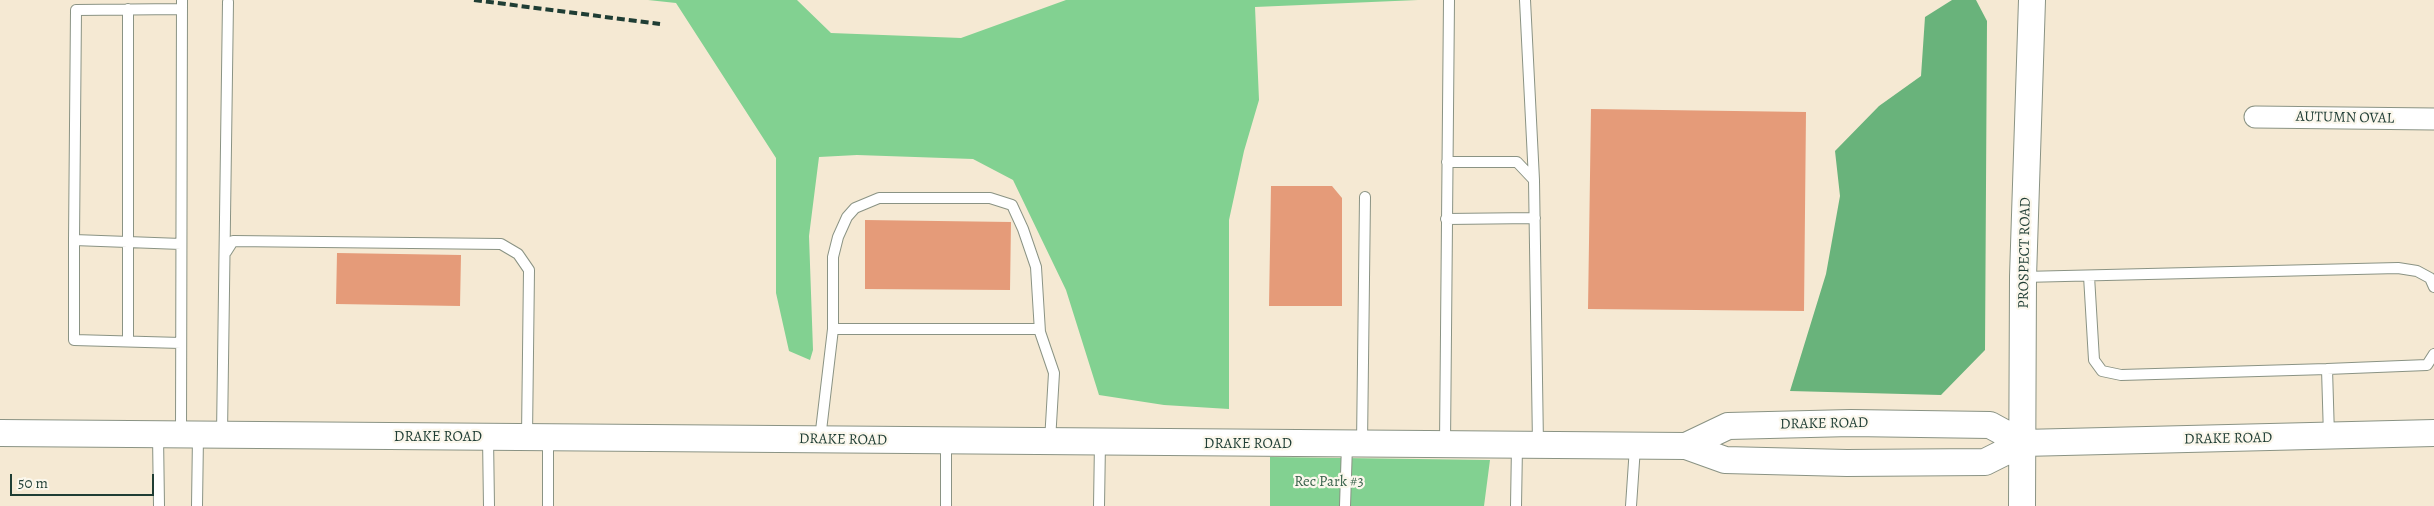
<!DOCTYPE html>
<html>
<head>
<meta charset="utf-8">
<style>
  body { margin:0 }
  #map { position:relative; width:2434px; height:506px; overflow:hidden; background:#f5e9d3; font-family:Alegreya,serif }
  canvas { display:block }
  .scale { position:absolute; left:10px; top:474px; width:144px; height:22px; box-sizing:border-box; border:2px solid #1f3d34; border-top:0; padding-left:6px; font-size:15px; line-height:18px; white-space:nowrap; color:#1f3d34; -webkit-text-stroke:4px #fbf7ec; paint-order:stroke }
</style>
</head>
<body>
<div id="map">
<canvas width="2434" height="506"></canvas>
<div class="scale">50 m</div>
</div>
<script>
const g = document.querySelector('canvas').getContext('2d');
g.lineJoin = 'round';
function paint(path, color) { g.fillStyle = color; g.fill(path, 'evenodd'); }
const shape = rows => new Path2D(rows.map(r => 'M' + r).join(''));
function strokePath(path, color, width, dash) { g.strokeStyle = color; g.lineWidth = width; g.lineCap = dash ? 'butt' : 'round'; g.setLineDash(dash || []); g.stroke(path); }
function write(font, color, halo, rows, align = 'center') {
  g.font = font + ' Alegreya,serif'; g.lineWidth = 4.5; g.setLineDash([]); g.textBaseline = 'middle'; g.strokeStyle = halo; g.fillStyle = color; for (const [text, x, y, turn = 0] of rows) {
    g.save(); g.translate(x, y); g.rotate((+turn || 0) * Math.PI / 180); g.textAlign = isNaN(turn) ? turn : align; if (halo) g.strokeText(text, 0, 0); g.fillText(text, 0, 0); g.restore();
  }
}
paint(shape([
  [648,0,797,0,831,33,961,38,1066,0,1418,0,1255,7,1259,100,1244,151,1229,220,1229,409,1164,405,1099,395,1066,290,1013,180,973,159,857,155,819,157,809,236,813,350,810,360,789,351,776,293,776,158,676,3],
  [1270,457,1490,460,1484,506,1270,506]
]), '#82d191');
paint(shape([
  [1952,0,1976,0,1987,21,1985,350,1941,395,1790,391,1826,274,1840,196,1835,151,1879,106,1921,76,1925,17]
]), '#69b37b');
paint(shape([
  [1591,109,1806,112,1804,311,1588,309],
  [1271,186,1332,186,1342,198,1342,306,1269,306],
  [865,220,1011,222,1010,290,865,289],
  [337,253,461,255,460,306,336,304]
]), '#e59b79');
const service = shape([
  [1525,0,1534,180],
  [128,9,128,341],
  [1447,162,1517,162,1534,180,1538,445],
  [1446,219,1535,218],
  [74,240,74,340,181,343],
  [181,244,74,240,76,10,182,9],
  [226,252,233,241,501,244,518,254,529,270,527,436],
  [2089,276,2094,360,2102,371,2121,375,2327,369],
  [2023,277,2398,268,2417,271,2430,278,2434,287],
  [833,329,833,257,838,237,847,217,855,208,879,198,990,198,1012,205,1023,229,1036,267,1040,332],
  [181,433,182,0],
  [222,434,228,2],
  [158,435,159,506],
  [2329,436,2327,369,2427,365,2434,354],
  [488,437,489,506],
  [548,439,548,506],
  [820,439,833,329,1039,329,1054,373,1050,441],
  [946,441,946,506],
  [1362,444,1365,197],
  [1445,444,1449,0],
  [197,506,198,436],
  [1099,506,1100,442],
  [1345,506,1347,445],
  [1516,506,1517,446],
  [1631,506,1635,447]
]);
const minor = shape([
  [2255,117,2434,119]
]);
const tertiary = shape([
  [0,433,1686,446,1725,460,1847,463,1985,462,2023,443,2434,433],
  [1686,446,1728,426,1851,423,1990,425,2023,443],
  [2022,506,2023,277,2032,0]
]);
strokePath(service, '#8a9384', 12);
strokePath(minor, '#8a9384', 23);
strokePath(tertiary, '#8a9384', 28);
strokePath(service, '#fff', 10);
strokePath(minor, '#fff', 21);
strokePath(tertiary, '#fff', 26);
strokePath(shape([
  [474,0,660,24]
]), '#1f3d34', 4, [8, 4]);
write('15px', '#1f3d34', '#fbf7ec', [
  ["AUTUMN OVAL",2345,118,1],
  ["PROSPECT ROAD",2025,253,-89],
  ["DRAKE ROAD",1824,424,-1],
  ["DRAKE ROAD",438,437],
  ["DRAKE ROAD",2228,439,-1],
  ["DRAKE ROAD",843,440,1],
  ["DRAKE ROAD",1248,444]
]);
write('15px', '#38624b', '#fbf7ec', [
  ["Rec Park #3",1329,482]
]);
</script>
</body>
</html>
